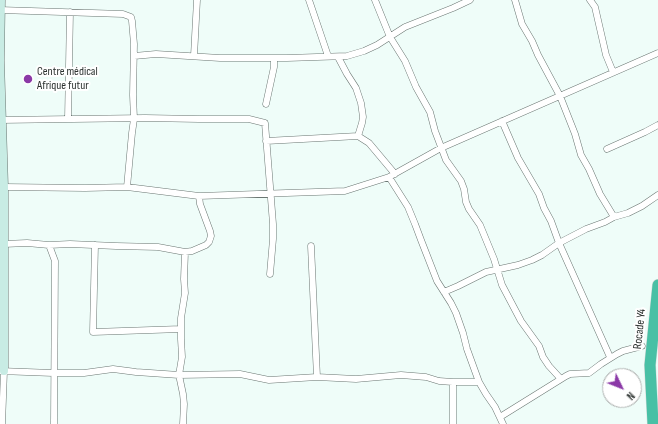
<!DOCTYPE html>
<html>
<head>
<meta charset="utf-8">
<style>
  body { margin:0 }
  #map { position:relative; width:658px; height:424px; overflow:hidden; background:#effdf9; font-family:"Sofia Sans Condensed",sans-serif }
  canvas { display:block }
  .north { position:absolute; left:602px; top:368px; width:40px; height:40px; box-sizing:border-box; background:#fff; border:1px solid #aaadac; border-radius:50%; rotate:133deg; font-size:11px; font-weight:700; line-height:16px; text-align:center; color:#2b312f }
  .north::after { content:''; display:block; margin:auto; width:14px; height:18px; background:#8b39a7; clip-path:polygon(50% 0,100% 100%,50% 72%,0 100%) }
</style>
</head>
<body>
<div id="map">
<canvas width="658" height="424"></canvas>
<div class="north">N</div>
</div>
<script>
const g = document.querySelector('canvas').getContext('2d');
g.lineJoin = 'round';
const shape = rows => new Path2D(rows.map(r => 'M' + r).join(''));
function strokePath(path, color, width, dash) { g.strokeStyle = color; g.lineWidth = width; g.lineCap = dash ? 'butt' : 'round'; g.setLineDash(dash || []); g.stroke(path); }
function write(font, color, halo, rows, align = 'center') {
  g.font = font + ' "Sofia Sans Condensed",sans-serif'; g.lineWidth = 4; g.setLineDash([]); g.textBaseline = 'middle'; g.strokeStyle = halo; g.fillStyle = color; for (const [text, x, y, turn = 0] of rows) {
    g.save(); g.translate(x, y); g.rotate((+turn || 0) * Math.PI / 180); g.textAlign = isNaN(turn) ? turn : align; if (halo) g.strokeText(text, 0, 0); g.fillText(text, 0, 0); g.restore();
  }
}
const street = shape([
  [309,0,328,56],
  [375,0,390,37,405,61,416,87,430,112,435,131,446,160,461,181,464,189,466,202,469,209,480,225,494,259,502,285,521,321,539,346,543,357,549,366,560,378],
  [515,0,522,24,532,41,538,55,560,96,575,134,581,155,589,169,600,194,614,217],
  [590,0,595,7,606,55,613,72],
  [0,10,123,14,131,17,132,21,134,44,133,95,134,119,132,133,127,187],
  [134,56,156,54,220,58,287,58,347,56,364,51,377,45,405,27,453,8,470,0],
  [194,56,197,0],
  [338,57,347,74,356,88,361,103,363,117,362,123,358,136],
  [266,104,274,67,274,58],
  [68,119,70,12],
  [0,120,145,118,199,119,249,119,265,123,273,224,273,239,270,274],
  [502,121,518,158,539,194,544,208,551,221,559,243,610,357],
  [266,141,358,136,369,143,395,174],
  [607,149,645,132,658,125],
  [389,177,408,207,415,224,421,240,437,281,451,303,456,313,463,333,467,349,479,382,486,394,495,407,503,424],
  [4,187,85,188,127,187,199,196,345,191,389,177,441,148,658,53],
  [4,244,27,243,49,245,70,244,116,246,158,247,185,252,192,251,206,245,209,242,211,236,210,231,200,204,199,196],
  [49,245,55,261,54,424],
  [95,245,93,332,181,329],
  [311,246,317,377],
  [444,292,458,286,486,272,518,265,532,260,542,255,559,243,586,229,605,222,614,217,628,213,642,206,658,195],
  [0,371,53,373,84,373,113,369,136,372,179,375,240,374,269,380,317,377,356,379,401,375,426,377,439,381,453,382,479,382],
  [500,417,566,376,570,374,589,373,601,364,617,354,623,351,642,346],
  [2,424,4,371],
  [183,424,184,404,183,394,179,375,182,357,181,339,181,318,185,293,184,279,185,252],
  [453,424,453,382]
]);
const secondary = shape([
  [1,0,0,61,4,187,4,371]
]);
const highway = shape([
  [653,424,650,365,658,285]
]);
strokePath(street, '#6a7672', 7);
strokePath(secondary, '#6a7672', 9);
strokePath(highway, '#d9dada', 12);
strokePath(street, '#fff', 6);
strokePath(secondary, '#c8ece4', 8);
strokePath(highway, '#48c0a5', 11);
for (const [x, y, r, color] of [
  [28,79,5,"#8b39a7"]
]) { const dot = new Path2D(); dot.arc(x, y, r, 0, 2 * Math.PI); g.fillStyle = color; g.fill(dot); strokePath(dot, '#fff', 1.5); }
write('12px', '#2b312f', '#fff', [
  ["Centre médical",37,72],
  ["Afrique futur",37,86]
], 'left');
write('12px', '#2b312f', '#fff', [
  ["Rocade Y4",640,329,-84]
]);
</script>
</body>
</html>
